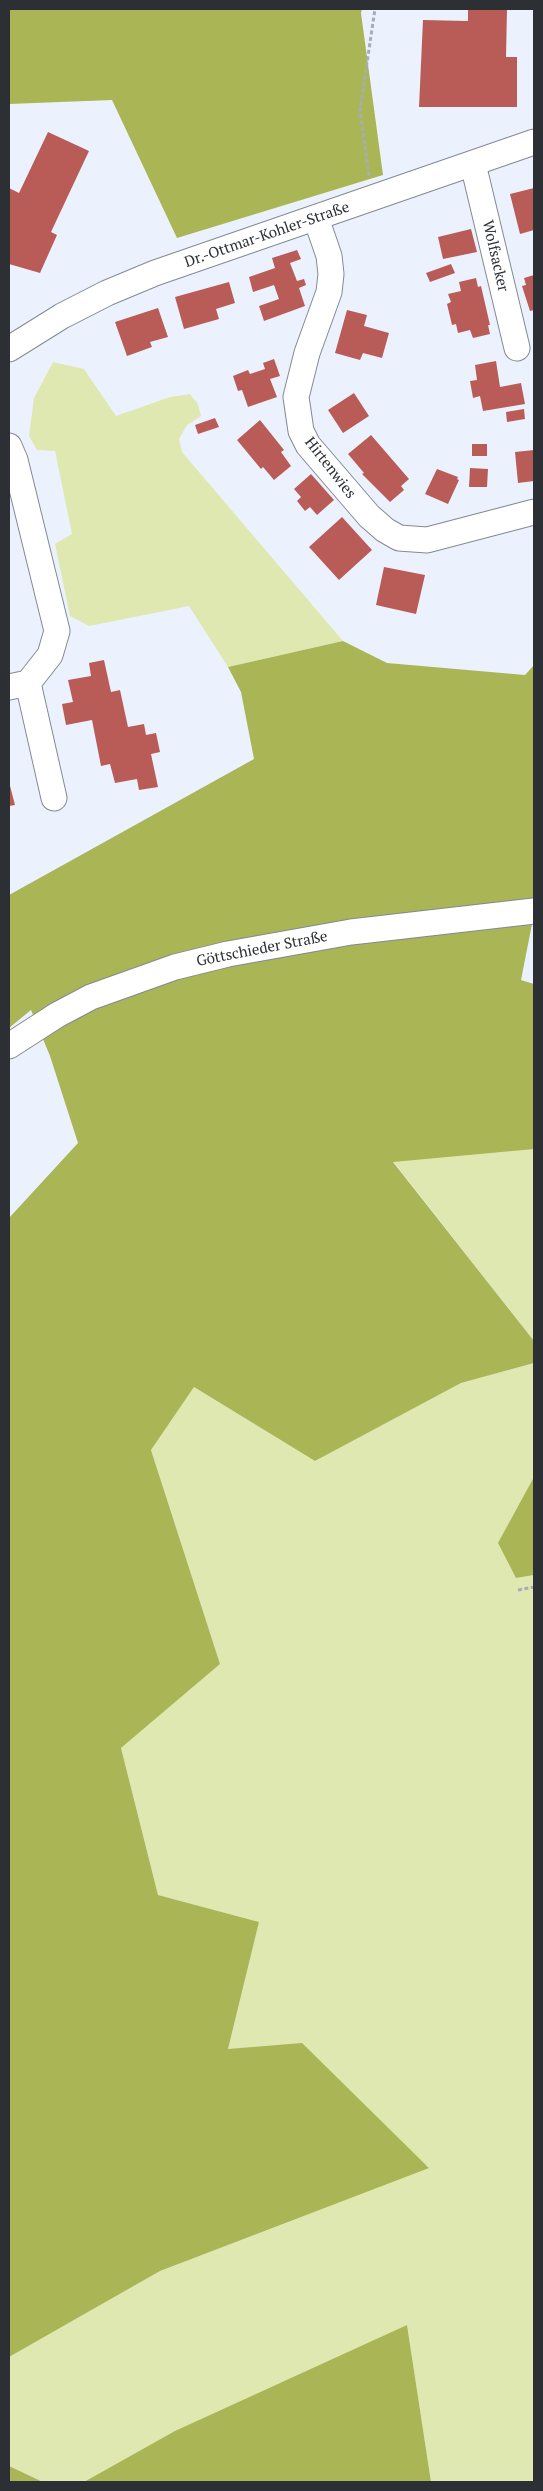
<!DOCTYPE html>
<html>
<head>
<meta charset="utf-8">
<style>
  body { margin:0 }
  #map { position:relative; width:543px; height:2491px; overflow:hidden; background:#ecf2fd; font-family:"PT Serif",serif }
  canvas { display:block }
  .frame { position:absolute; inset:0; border:10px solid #2c2f33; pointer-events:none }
</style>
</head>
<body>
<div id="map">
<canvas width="543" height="2491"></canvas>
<div class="frame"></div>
</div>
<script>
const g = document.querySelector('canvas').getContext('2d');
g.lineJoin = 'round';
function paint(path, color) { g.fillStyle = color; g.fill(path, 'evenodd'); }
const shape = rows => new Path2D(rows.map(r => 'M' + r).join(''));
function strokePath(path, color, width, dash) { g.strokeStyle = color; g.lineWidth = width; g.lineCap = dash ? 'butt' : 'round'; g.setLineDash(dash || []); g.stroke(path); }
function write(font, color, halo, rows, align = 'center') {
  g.font = font + ' "PT Serif",serif'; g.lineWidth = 5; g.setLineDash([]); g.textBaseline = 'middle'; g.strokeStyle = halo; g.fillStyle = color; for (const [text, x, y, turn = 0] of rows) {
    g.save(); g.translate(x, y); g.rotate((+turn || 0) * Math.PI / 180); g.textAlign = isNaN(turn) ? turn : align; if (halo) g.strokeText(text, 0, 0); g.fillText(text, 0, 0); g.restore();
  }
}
paint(shape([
  [53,362,84,369,116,416,170,397,190,394,198,404,201,416,187,425,179,439,182,452,343,641,228,667,189,606,89,626,70,616,55,544,72,534,55,451,37,450,29,436,34,398],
  [516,1149,534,1149,534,1341,393,1161],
  [534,1363,534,1477,516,1578,534,1575,534,2482,431,2482,407,2325,87,2482,43,2482,9,2466,9,2357,160,2271,429,2167,228,2049,259,1922,158,1895,121,1748,220,1664,151,1450,194,1387,315,1461,461,1383]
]), '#dfe8b0');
paint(shape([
  [9,9,362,9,361,13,383,175,177,238,112,100,9,104],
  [343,641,387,663,525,675,534,665,534,914,521,980,534,984,534,1149,393,1162,534,1341,534,1363,461,1383,315,1461,194,1387,151,1450,220,1664,121,1748,158,1895,259,1922,228,2049,302,2043,429,2168,160,2271,9,2357,9,1218,78,1143,50,1056,31,1010,9,1028,9,895,254,759,241,692,228,667],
  [534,1477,534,1575,516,1578,498,1543],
  [407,2325,431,2482,84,2482,175,2431],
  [9,2466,43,2482,9,2482]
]), '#aab556');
paint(shape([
  [468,9,507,9,506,57,517,57,517,107,419,107,423,20,468,21],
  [48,132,89,151,51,232,57,235,40,273,9,264,9,188,19,193],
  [534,188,534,230,520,234,510,194],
  [471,229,477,252,443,259,438,237],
  [297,250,301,259,290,263,297,281,304,279,306,285,299,288,305,306,264,321,259,306,279,299,274,285,253,292,249,277,275,268,272,258],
  [451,264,455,273,430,282,426,273],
  [534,275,534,310,530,311,522,286,526,285,524,278],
  [476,278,478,287,481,286,490,325,488,325,490,334,473,338,470,330,458,333,456,324,452,325,447,304,451,302,448,294,461,291,459,282],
  [229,282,235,303,216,309,219,319,184,329,175,297],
  [158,308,168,337,150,342,152,347,127,356,115,322],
  [347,310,367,315,364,326,389,333,382,358,363,353,360,360,335,353],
  [274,359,280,376,270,379,277,397,248,407,242,390,238,391,233,376,248,370,250,374,265,369,263,363],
  [496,361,500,387,521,383,525,404,483,411,480,396,473,398,470,381,477,380,475,365],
  [354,393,369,416,343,433,328,410],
  [524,409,525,419,507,422,506,412],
  [215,418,219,427,198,434,195,425],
  [260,420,284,450,281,452,291,466,274,480,263,467,261,469,237,440],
  [371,435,409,479,401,486,404,490,390,502,362,474,364,473,348,454],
  [472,444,487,444,487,456,472,456],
  [534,450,534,481,518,483,515,452],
  [470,468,488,469,487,487,469,487],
  [437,469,458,477,457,479,459,480,448,504,425,494],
  [311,474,334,500,317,515,310,507,305,511,297,501,301,497,294,489],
  [342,517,372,550,339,580,309,547],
  [384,567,425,575,416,614,376,605],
  [104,660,111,692,120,690,128,727,144,724,146,735,156,733,160,752,151,754,158,787,139,790,137,779,115,783,110,764,101,766,92,720,66,725,62,704,73,702,68,680,91,676,89,663],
  [9,782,15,805,9,806]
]), '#b95c57');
const minor = shape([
  [473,164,517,348],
  [316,218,329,256,331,274,329,292,307,353,296,397,301,431,308,445,369,516,385,530,399,538,427,540,534,512],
  [9,349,62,316,107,293,155,273,534,142],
  [9,446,15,460,57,631,50,655,28,683,9,687],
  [28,683,54,798],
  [9,1046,57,1015,91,997,175,967,228,954,351,932,534,911]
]);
strokePath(minor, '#848993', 27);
strokePath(shape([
  [369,176,360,110,375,9],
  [518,1590,534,1587]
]), '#a8adb5', 3, [4, 2.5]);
strokePath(minor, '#fff', 25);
write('15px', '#2c2f33', '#fff', [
  ["Dr.-Ottmar-Kohler-Straße",267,235,-19],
  ["Wolfsacker",495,256,77],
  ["Hirtenwies",330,468,52],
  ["Göttschieder Straße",262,949,-11]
]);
</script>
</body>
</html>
